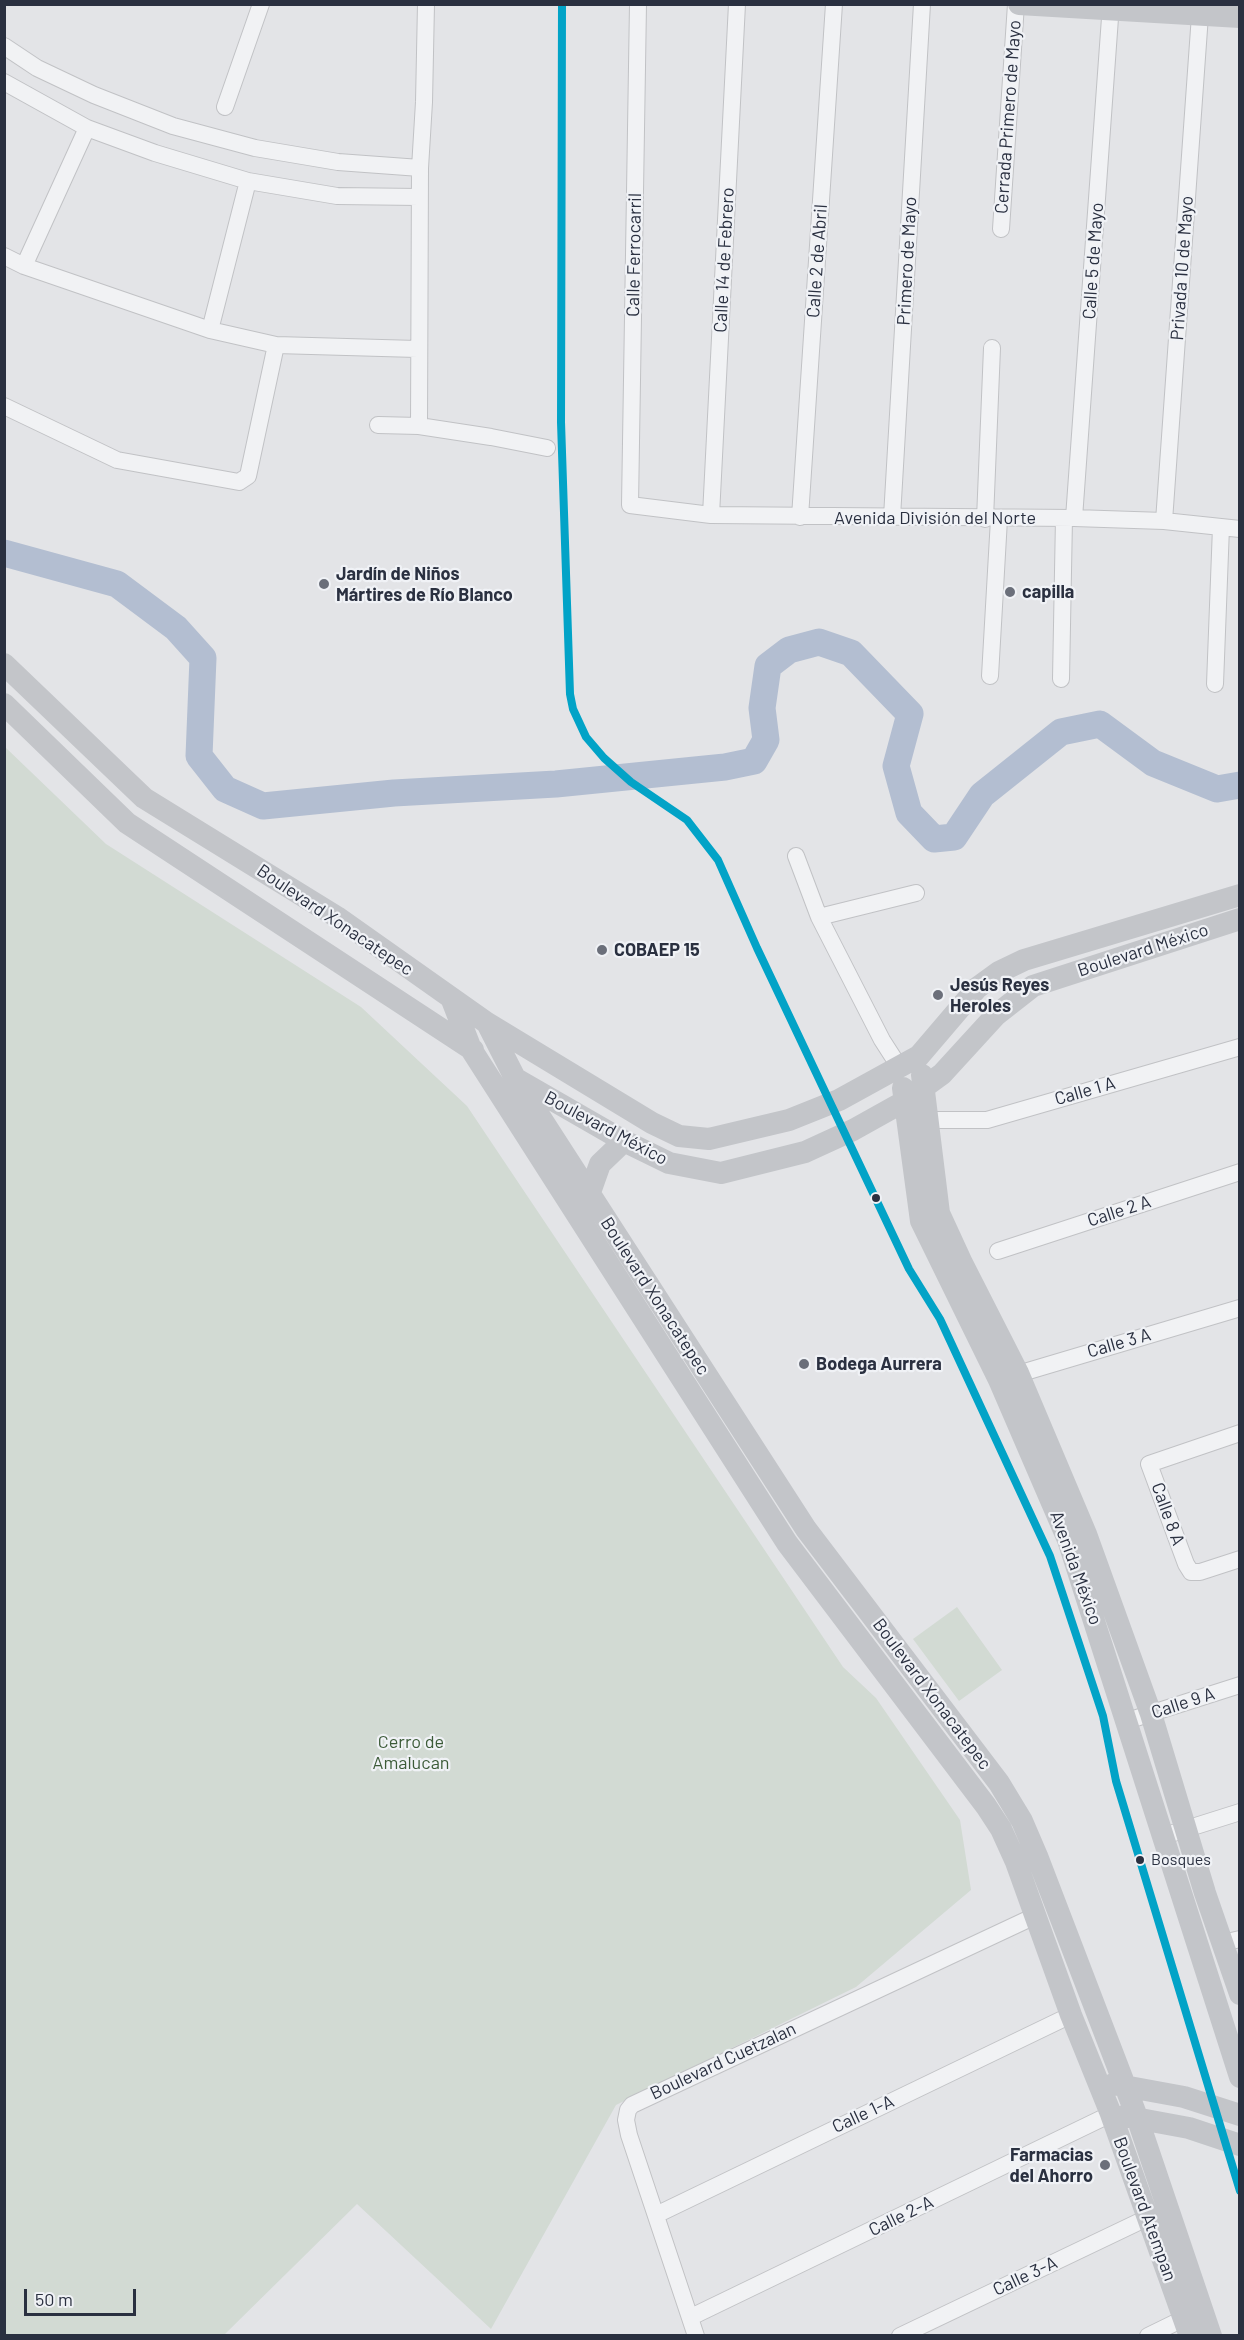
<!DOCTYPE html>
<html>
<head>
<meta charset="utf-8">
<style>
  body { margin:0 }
  #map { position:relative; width:1244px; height:2340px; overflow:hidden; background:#e3e4e7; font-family:Barlow,sans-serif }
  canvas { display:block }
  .frame { position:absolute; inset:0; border:6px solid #2a3040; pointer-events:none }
  .scale { position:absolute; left:24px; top:2289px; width:112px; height:27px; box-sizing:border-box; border:3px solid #2a3040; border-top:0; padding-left:8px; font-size:18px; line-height:21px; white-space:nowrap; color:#2a3040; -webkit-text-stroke:4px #f0f2f6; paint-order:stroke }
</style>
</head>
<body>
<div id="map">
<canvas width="1244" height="2340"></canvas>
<div class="frame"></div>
<div class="scale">50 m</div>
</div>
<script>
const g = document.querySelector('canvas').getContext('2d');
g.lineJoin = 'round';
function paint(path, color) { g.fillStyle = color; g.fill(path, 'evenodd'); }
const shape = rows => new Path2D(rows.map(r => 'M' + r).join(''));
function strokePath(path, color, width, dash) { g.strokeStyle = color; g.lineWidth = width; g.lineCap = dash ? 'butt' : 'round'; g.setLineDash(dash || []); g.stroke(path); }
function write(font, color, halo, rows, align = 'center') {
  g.font = font + ' Barlow,sans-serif'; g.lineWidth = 4.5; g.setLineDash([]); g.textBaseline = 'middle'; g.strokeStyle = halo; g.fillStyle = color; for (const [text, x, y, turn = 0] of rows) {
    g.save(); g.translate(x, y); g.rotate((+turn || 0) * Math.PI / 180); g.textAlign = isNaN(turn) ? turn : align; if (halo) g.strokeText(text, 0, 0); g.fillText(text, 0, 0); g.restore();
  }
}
paint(shape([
  [4,746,106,844,361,1007,467,1106,843,1667,876,1698,960,1820,971,1890,856,1987,616,2105,491,2329,357,2204,224,2335,5,2335],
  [957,1607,1002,1670,959,1701,913,1639]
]), '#d2dad3');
strokePath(shape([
  [4,553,117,584,176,628,203,658,199,756,225,789,263,806,394,793,556,784,725,767,754,761,766,740,762,708,768,666,789,650,819,642,851,653,910,714,896,766,909,813,934,839,954,837,982,795,1061,732,1100,724,1153,763,1217,789,1240,785]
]), '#b3bed1', 27);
const street = shape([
  [638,4,630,505,711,515,1074,518,1164,521,1240,529],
  [4,46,37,68,94,95,173,126,255,148,338,162,420,168],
  [4,82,87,128,155,153,248,181,337,196,419,197],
  [225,107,261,4],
  [1001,229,1016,4],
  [4,256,24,266,210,330,276,345,417,349],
  [24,266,87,128],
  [210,330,248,181],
  [4,406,117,460,239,482,248,476,276,345],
  [378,425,419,426,491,437,547,448],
  [419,426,420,168,424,102,426,4],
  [711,515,737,4],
  [800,517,834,4],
  [892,517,922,4],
  [1074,518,1111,4],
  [985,519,992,348],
  [1164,521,1200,15],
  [990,676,999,519],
  [1061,679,1064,518],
  [1215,684,1221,527],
  [796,856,819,917,882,1040,900,1068],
  [819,917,916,893],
  [918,1120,987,1120,1240,1047],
  [998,1251,1240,1172],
  [1008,1377,1240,1308],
  [1240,1433,1149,1464,1186,1564,1191,1572,1200,1572,1240,1559],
  [1127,1721,1240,1685],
  [1164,1836,1240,1812],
  [1223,1943,1240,1939],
  [656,2215,1071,2015],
  [691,2317,1111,2114],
  [696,2336,629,2135,626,2120,628,2110,632,2105,1035,1916],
  [900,2336,1149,2217],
  [1148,2336,1193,2314]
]);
strokePath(street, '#c1c2c5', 18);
strokePath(street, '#f1f2f4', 16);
strokePath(shape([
  [1019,4,1240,17],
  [4,664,144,798,337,917,487,1023,652,1123,679,1136,709,1139,789,1120,839,1100,919,1056,977,988,999,972,1024,960,1240,895],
  [4,704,127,823,473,1050],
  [452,1000,471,1049,787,1543,986,1806,1001,1829,1016,1862,1071,2015,1111,2114,1190,2336],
  [487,1023,515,1078,806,1529,999,1783,1022,1821,1037,1856,1137,2117,1211,2336],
  [922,1075,939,1213,962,1263,1018,1373,1086,1534,1151,1714,1205,1893,1240,1994],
  [518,1080,624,1141,669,1163,721,1173,805,1152,853,1130,905,1101,942,1074,996,1015,1033,986,1240,919],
  [903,1088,921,1221,999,1380,1068,1540,1240,2077],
  [589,1195,600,1164,624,1141],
  [1113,2084,1184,2097,1240,2115],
  [1124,2116,1189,2128,1240,2145]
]), '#c3c5c9', 22);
strokePath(shape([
  [562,4,561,422,570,694,573,709,586,737,604,758,631,782,687,820,718,860,757,948,909,1269,940,1319,1050,1556,1103,1716,1116,1781,1240,2191]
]), '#02a3c7', 8);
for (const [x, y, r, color] of [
  [324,584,6,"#6b6f7a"],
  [1010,592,6,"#6b6f7a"],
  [602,950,6,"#6b6f7a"],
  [938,995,6,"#6b6f7a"],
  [876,1198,5,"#2a3040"],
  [804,1364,6,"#6b6f7a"],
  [1140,1860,5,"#2a3040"],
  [1105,2165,6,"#6b6f7a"]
]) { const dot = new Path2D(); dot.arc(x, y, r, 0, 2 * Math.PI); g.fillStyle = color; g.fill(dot); strokePath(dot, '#f0f2f6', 2); }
write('16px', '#2a3040', '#f0f2f6', [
  ["Bosques",1151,1860]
], 'left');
write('18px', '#2a3040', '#f0f2f6', [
  ["Cerrada Primero de Mayo",1008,117,-86],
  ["Calle Ferrocarril",634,255,-89],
  ["Calle 14 de Febrero",724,260,-87],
  ["Calle 2 de Abril",817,261,-86],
  ["Primero de Mayo",907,261,-87],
  ["Calle 5 de Mayo",1093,261,-86],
  ["Privada 10 de Mayo",1182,268,-86],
  ["Avenida División del Norte",935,518],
  ["Boulevard Xonacatepec",335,920,34],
  ["Boulevard México",1143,950,-18],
  ["Calle 1 A",1085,1091,-16],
  ["Boulevard México",606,1128,28],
  ["Calle 2 A",1119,1211,-18],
  ["Boulevard Xonacatepec",655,1296,57],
  ["Calle 3 A",1119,1343,-16],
  ["Calle 8 A",1168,1514,70],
  ["Avenida México",1076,1568,70],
  ["Boulevard Xonacatepec",932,1694,53],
  ["Calle 9 A",1183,1703,-18],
  ["Boulevard Cuetzalan",723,2061,-25],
  ["Calle 1-A",863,2114,-25],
  ["Boulevard Atempan",1145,2209,70],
  ["Calle 2-A",901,2216,-26],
  ["Calle 3-A",1025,2276,-25]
]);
write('bold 18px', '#2a3040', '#f0f2f6', [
  ["Jardín de Niños",336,574],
  ["Mártires de Río Blanco",336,595],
  ["capilla",1022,592],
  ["COBAEP 15",614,950],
  ["Jesús Reyes",950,985],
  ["Heroles",950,1006],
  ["Bodega Aurrera",816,1364],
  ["Farmacias",1093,2155,"right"],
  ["del Ahorro",1093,2176,"right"]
], 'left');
write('18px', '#3c5b38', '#f0f2f6', [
  ["Cerro de",411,1742],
  ["Amalucan",411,1763]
]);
</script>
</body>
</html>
